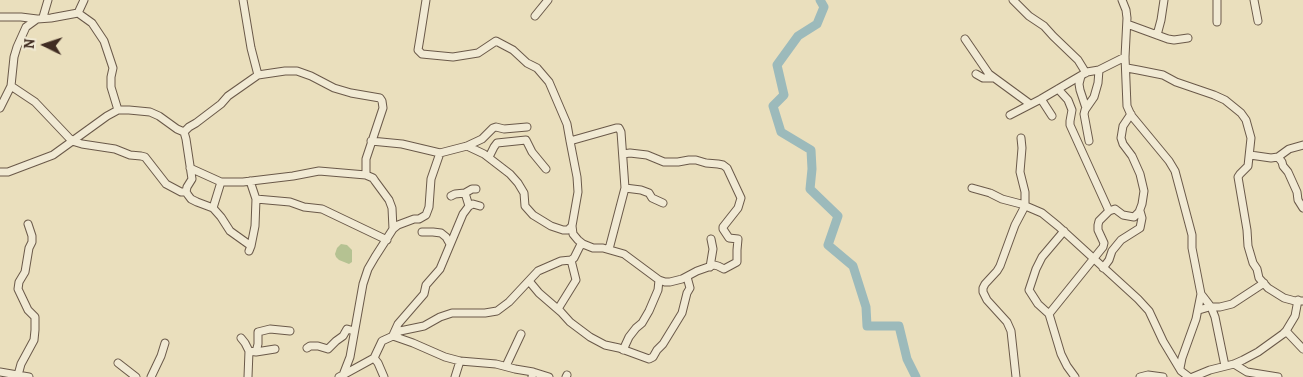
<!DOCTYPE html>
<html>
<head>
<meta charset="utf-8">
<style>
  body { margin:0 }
  #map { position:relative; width:1303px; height:377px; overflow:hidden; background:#eadfbd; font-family:Alegreya,serif }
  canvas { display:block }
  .north { position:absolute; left:20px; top:20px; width:50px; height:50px; -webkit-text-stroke:4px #f1ead4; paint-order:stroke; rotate:274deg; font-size:14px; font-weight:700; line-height:20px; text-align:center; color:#402c22 }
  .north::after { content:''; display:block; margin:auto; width:18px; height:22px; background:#402c22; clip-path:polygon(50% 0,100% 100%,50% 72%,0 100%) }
</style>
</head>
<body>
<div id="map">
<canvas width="1303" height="377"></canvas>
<div class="north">N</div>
</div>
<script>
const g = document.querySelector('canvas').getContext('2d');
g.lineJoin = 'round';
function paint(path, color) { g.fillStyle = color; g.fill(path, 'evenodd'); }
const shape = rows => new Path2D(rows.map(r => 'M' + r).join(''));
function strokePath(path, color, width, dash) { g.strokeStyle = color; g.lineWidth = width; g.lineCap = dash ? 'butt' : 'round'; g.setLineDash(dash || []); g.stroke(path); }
paint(shape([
  [341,244,347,245,352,250,352,262,349,264,339,260,336,257,335,254,337,248]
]), '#b5c292');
strokePath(shape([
  [820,0,824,7,817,24,798,36,777,65,784,95,773,106,781,132,811,150,812,169,810,189,838,216,828,245,853,266,866,307,867,326,899,326,907,359,916,377]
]), '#9cbabb', 9);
const minor = shape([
  [84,0,78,13,51,18,37,19,26,27,17,47,14,57,11,86,35,102,72,141,82,144,115,149,130,155,141,156,145,157,166,184,181,192,186,192],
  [243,0,251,48,258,75],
  [426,0,420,38,418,50,422,54,453,57,478,53,496,41,513,50,527,63,537,68,549,82,567,124,570,141,577,177,578,192,572,226,568,230,563,230,551,226,533,215,525,206,524,193,518,183,510,174,484,154,467,146],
  [1013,0,1029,16,1044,26,1053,36,1078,60,1086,73],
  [1122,0,1126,10,1127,18,1125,57,1127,106,1131,115,1169,161,1175,171,1192,235,1192,248,1201,294,1196,319,1182,358,1180,368],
  [1217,0,1217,22],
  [1254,0,1258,21],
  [78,13,92,23,104,41,113,68,111,77,111,87,118,110],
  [535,16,548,0],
  [0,17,21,17,37,19],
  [43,17,48,0],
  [1127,24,1168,39,1174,40,1188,38],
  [1157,35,1161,20,1164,0],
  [965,39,989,74,1030,104],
  [1127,68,1138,70,1163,75,1176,82,1214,95,1225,100,1241,113,1246,120,1251,138,1248,166,1240,174,1238,177,1247,230,1248,246,1253,263,1257,269,1259,278,1268,288,1284,298,1295,301,1303,301],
  [976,74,983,78,993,78],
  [1081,76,1079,84,1080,90,1086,108],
  [1041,99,1052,116],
  [0,108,11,86],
  [1010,115,1041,99,1087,72,1099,70,1125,57],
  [184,132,189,127,196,123,221,104,228,96,258,75,285,71,297,71,311,76,334,88,351,93,380,98,382,101,383,108,366,159,366,175],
  [371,141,402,144,440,153],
  [570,141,616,128,619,128,621,132,625,188,609,249],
  [1089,141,1084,114,1085,110,1094,97,1098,83,1099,70],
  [1250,155,1271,158,1278,157,1289,149,1303,145],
  [489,157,494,147,497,143,526,140,532,152,546,169],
  [1278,157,1282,162,1283,166,1288,172,1297,192,1298,200,1303,208],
  [190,168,221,182,243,182,293,176,319,171,366,175,373,178,375,181,389,200,392,208,393,229,375,257,368,269,363,284,350,357,343,375,339,377],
  [0,172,8,172,53,155,107,116,118,110,129,110,150,112,159,116,177,129,184,132,186,139,192,179,187,187,186,192,188,195,191,199,197,202,213,208,221,217,230,231,251,246,249,251],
  [250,181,256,199,255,226,251,246],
  [625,188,641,190,649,193,652,198,663,203],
  [972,188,990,193,1002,199,1021,204,1042,213,1058,226,1138,299,1149,311,1163,341,1181,371,1189,377],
  [451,196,455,194,465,193],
  [256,199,290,202,304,207,322,209,387,240],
  [469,206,465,193,472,189,476,189],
  [213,208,221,182],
  [1109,211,1115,209,1123,215,1134,217,1139,212,1142,204,1144,191,1140,174,1132,156,1123,144,1121,138,1123,126,1131,114],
  [572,226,573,234,578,240,583,244,593,248,603,248,624,254,659,280,665,282,670,282,682,279,697,271,714,265,718,266,724,269,737,262,737,250,738,239,729,238,723,229,723,227,738,208,741,198,727,168,723,165,718,164,706,163,696,160,689,160,678,162,664,162,647,155,630,153,623,154],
  [393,229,398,225,414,219,419,219,426,215,429,207,431,179,440,153,467,146,482,139,493,128,496,127,504,129,527,127],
  [1064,231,1042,257,1036,269,1029,290,1038,304,1049,314,1061,354,1067,366,1075,377],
  [422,232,433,232,441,233,446,237,450,244],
  [710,267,713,249,711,239],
  [1103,268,1109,260,1112,251,1121,240,1140,228,1142,218,1140,211],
  [529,281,539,293,561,312,570,322,590,337,605,345,619,348,649,359,653,357,657,350,663,344,682,313,687,293,690,288,687,277],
  [1201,294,1211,307,1215,317,1225,366],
  [558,309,576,280,571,260],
  [1199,310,1209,307,1220,307,1232,304,1264,283],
  [1049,314,1103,247,1104,243,1098,230,1098,225,1099,221,1109,211,1070,125,1070,121,1072,110,1068,100,1058,89],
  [1286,331,1303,349],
  [393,335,398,324,424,294,426,285,440,269,463,214,469,206,473,204,480,206],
  [393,336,400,331,424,326,440,317,452,313,485,313,497,311,509,302,538,271,561,261,571,260,574,258,580,246,583,244],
  [241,338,245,343,249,351],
  [307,348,310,346,318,346,328,349,336,341,343,336,347,329,354,331],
  [623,350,629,337,636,328,642,323,649,311,658,290,659,280],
  [256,352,275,349],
  [374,358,382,341,393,336,413,343,445,357,460,361,496,364,515,369,533,372,532,377],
  [118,363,136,377],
  [1234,364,1247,372,1278,377],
  [506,366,521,334],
  [0,372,29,377],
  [533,372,549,377],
  [18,375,21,364,34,340,35,330,35,317,28,310,18,289,19,282,25,272,29,248,32,242,32,236,28,224],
  [343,375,374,358,378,363,384,377],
  [151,377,161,356,165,343],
  [248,377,249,351,256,352,258,344,258,332,270,329,290,331],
  [455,377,460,361],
  [566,377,567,375],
  [1016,377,1011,331,1007,322,987,300,983,292,983,288,985,284,997,271,1000,266,1015,225,1025,206,1025,192,1020,172,1022,148,1021,138],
  [1140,377,1148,375,1163,377],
  [1193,377,1210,370,1234,364,1243,360,1258,352,1283,334,1286,331,1295,316,1298,300]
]);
strokePath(minor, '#6a5949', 9);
strokePath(minor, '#f1ead4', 7);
</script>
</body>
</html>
